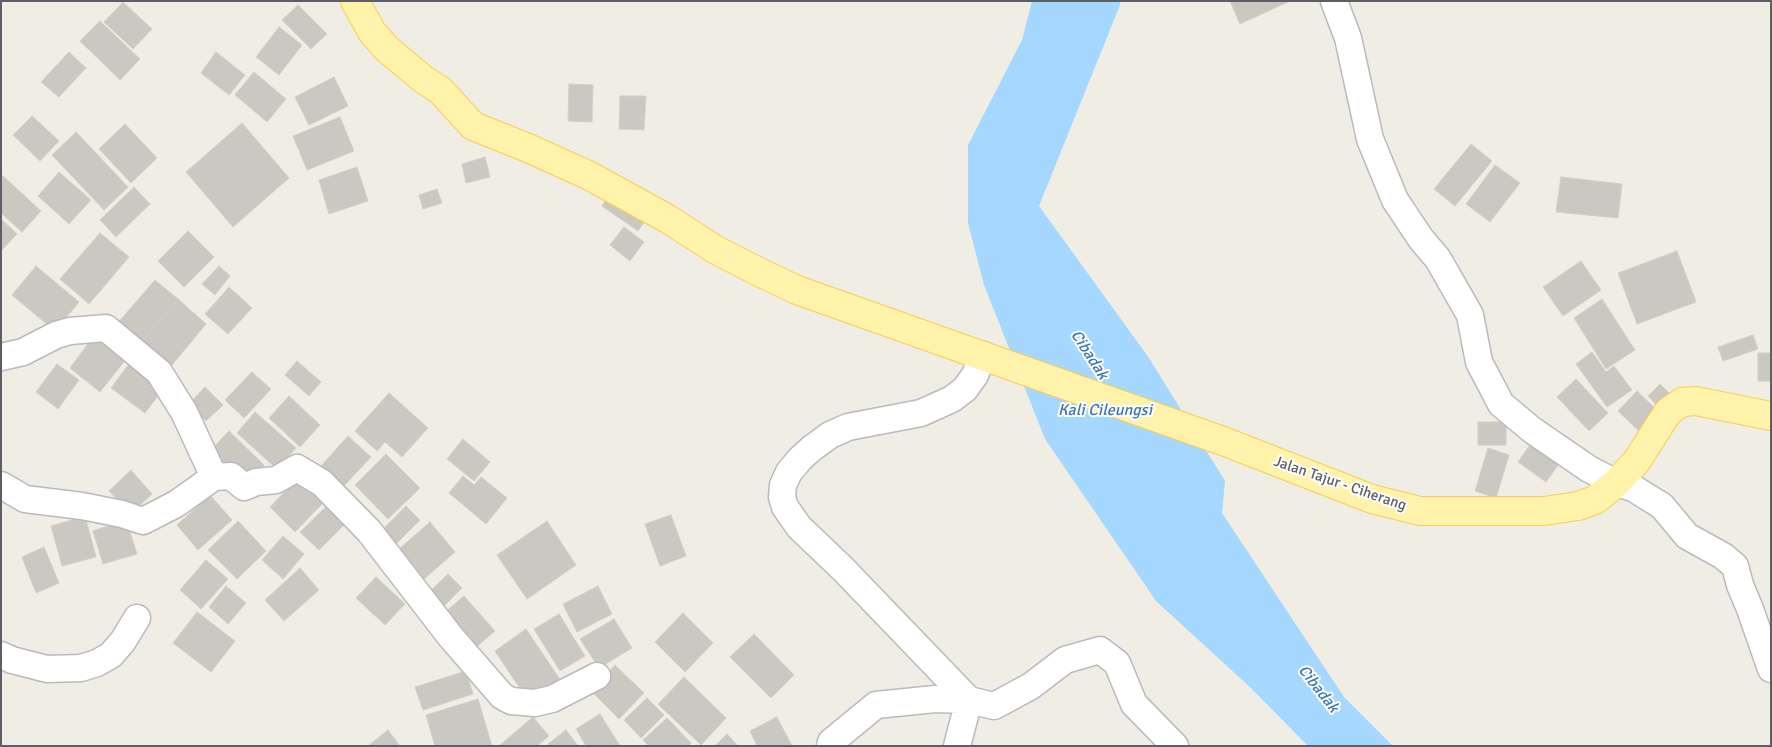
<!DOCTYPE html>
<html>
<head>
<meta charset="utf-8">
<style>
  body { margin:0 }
  #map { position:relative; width:1772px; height:747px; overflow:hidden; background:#f0ede4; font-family:Signika,sans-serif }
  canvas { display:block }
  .frame { position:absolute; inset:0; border:2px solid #5c6066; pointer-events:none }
</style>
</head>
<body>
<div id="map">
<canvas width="1772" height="747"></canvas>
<div class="frame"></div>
</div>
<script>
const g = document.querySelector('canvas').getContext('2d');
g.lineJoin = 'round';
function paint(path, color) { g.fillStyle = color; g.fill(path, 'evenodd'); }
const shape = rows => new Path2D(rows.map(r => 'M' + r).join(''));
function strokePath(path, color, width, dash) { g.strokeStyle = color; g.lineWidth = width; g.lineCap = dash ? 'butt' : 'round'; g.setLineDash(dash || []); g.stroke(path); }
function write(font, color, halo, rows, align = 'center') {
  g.font = font + ' Signika,sans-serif'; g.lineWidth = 4; g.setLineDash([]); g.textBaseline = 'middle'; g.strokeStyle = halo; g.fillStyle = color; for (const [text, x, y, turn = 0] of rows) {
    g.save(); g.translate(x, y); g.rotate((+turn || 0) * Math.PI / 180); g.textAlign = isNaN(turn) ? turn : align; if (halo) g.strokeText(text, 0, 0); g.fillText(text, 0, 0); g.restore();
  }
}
paint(shape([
  [1032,1,1120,1,1120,5,1039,206,1149,358,1225,481,1222,513,1344,697,1393,746,1308,746,1252,689,1156,601,1045,439,984,285,968,223,968,145,1022,40]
]), '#a5d7ff');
const building = shape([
  [1230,1,1290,1,1240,24,1230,1],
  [123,2,152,29,133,49,104,22,123,2],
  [298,5,327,34,311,49,282,20,298,5],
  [100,21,140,59,120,80,80,41,100,21],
  [279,27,302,45,279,75,256,57,279,27],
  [69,52,86,68,59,97,41,82,69,52],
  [216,52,245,75,229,95,201,73,216,52],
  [254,72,286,99,267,122,235,95,254,72],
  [334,77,348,106,309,125,295,97,334,77],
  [569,84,593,85,592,122,568,121,569,84],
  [620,96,646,96,644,130,619,129,620,96],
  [32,116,59,141,40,161,13,135,32,116],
  [340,117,354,151,307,170,293,136,340,117],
  [242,123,289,178,233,227,186,172,242,123],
  [125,124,157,158,131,183,99,149,125,124],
  [76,132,128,187,104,210,52,155,76,132],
  [1471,144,1492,161,1455,206,1434,189,1471,144],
  [485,157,490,177,466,183,462,164,485,157],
  [1495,165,1520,183,1490,222,1466,204,1495,165],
  [357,167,368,201,329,214,319,180,357,167],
  [59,172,91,200,69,224,38,196,59,172],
  [3,176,41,211,22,232,1,213,1,179,3,176],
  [1561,177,1622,184,1618,218,1556,212,1561,177],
  [134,187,150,204,116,237,100,220,134,187],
  [437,189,442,203,423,209,419,195,437,189],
  [611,193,647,217,638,231,602,206,611,193],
  [1,219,17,234,1,251,1,219],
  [624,227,644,242,630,261,610,245,624,227],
  [188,231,214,257,184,287,158,261,188,231],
  [100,233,129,257,89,304,60,279,100,233],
  [1677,251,1696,302,1637,324,1618,273,1677,251],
  [1581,261,1601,290,1563,316,1543,287,1581,261],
  [36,266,79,302,55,331,12,295,36,266],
  [219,266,230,276,215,295,202,284,219,266],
  [155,280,178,299,138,346,115,326,155,280],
  [229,287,252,308,228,334,205,314,229,287],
  [178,299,206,324,167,371,138,346,178,299],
  [1602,299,1635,350,1606,369,1574,318,1602,299],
  [96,333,127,358,100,392,70,368,96,333],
  [1753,335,1758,349,1723,361,1718,347,1753,335],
  [1592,352,1606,372,1614,366,1632,390,1607,407,1576,364,1592,352],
  [1758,353,1771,353,1771,381,1758,381,1758,353],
  [132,360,166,385,145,413,111,388,132,360],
  [297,361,321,382,309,396,285,375,297,361],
  [57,364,79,380,58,409,36,392,57,364],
  [252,372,271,389,244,418,225,400,252,372],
  [1576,379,1608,413,1589,431,1557,397,1576,379],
  [1660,384,1673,397,1660,409,1648,396,1660,384],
  [205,387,223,405,206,421,189,404,205,387],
  [1637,391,1661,414,1642,434,1618,411,1637,391],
  [389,393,428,428,402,457,385,442,377,451,355,431,389,393],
  [289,396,320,425,300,447,269,418,289,396],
  [255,412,296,448,277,469,237,433,255,412],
  [1478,422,1506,422,1506,445,1478,445,1478,422],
  [229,431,264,465,245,484,210,451,229,431],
  [348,436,371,457,343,487,321,466,348,436],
  [463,439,490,462,474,481,447,459,463,439],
  [1533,441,1561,461,1546,482,1518,462,1533,441],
  [1488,448,1509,455,1496,498,1475,491,1488,448],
  [386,454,420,488,388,519,355,485,386,454],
  [131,470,152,494,130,514,109,491,131,470],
  [463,476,474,485,481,477,507,498,486,524,449,493,463,476],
  [297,479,322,504,295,532,270,507,297,479],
  [210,495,232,520,198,550,177,525,210,495],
  [328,505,346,523,319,550,300,532,328,505],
  [406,506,420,520,395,545,381,531,406,506],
  [671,515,686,556,660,566,645,524,671,515],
  [85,516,96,557,62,566,51,526,85,516],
  [126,520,137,554,103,564,93,531,126,520],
  [238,521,266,551,237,579,208,550,238,521],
  [547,521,576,565,527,599,497,555,547,521],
  [430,522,455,552,424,579,399,549,430,522],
  [283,536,304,554,283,579,262,560,283,536],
  [44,547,59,583,36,593,22,557,44,547],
  [206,560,228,579,201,609,180,590,206,560],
  [300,568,319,590,284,621,265,600,300,568],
  [448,574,462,588,442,608,428,593,448,574],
  [376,577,405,604,385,625,356,598,376,577],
  [226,586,246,603,228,624,209,607,226,586],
  [598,586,612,614,577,632,563,604,598,586],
  [464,596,495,631,475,648,444,613,464,596],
  [197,612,235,641,211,672,173,643,197,612],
  [683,613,713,643,685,672,655,642,683,613],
  [559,614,585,656,560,671,534,629,559,614],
  [614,619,632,648,599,668,580,639,614,619],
  [526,629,561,681,529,702,495,651,526,629],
  [754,634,794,675,771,698,730,657,754,634],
  [615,665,644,693,619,719,591,691,615,665],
  [466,671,473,694,423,710,415,687,466,671],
  [684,677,726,718,701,745,658,704,684,677],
  [647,698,664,715,641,738,624,720,647,698],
  [478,699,492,746,435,746,426,715,478,699],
  [600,714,620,746,586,746,576,729,600,714],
  [533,717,549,736,537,746,499,746,533,717],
  [777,717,792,746,757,746,750,731,777,717],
  [667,718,691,743,688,746,649,746,643,740,667,718],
  [388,730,400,746,368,746,388,730],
  [566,730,578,746,549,746,548,744,566,730],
  [727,734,738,746,715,746,727,734]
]);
paint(building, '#cbc8c1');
strokePath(building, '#d5cfc2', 1);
const minor = shape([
  [1334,1,1348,38,1370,139,1395,200,1421,239,1438,259,1470,315,1479,362,1501,404,1532,430,1589,469,1616,483,1633,488,1662,506,1687,536,1723,556,1735,566,1740,585,1750,609,1771,669],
  [983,355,975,375,965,389,952,399,921,413,848,427,830,435,811,449,800,459,789,472,783,485,782,497,785,507,799,527,843,569,969,700,994,706,1031,686,1065,660,1100,650,1117,663,1134,704,1175,746],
  [1,357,23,352,56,335,70,331,106,328,159,372,184,412,214,477,231,476,244,487,256,482,276,480,297,468,322,483,369,531,450,636,502,696,511,701,535,703,552,699,597,676],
  [1,485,25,499,82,506,122,514,143,521,176,504,214,477],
  [1,655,12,660,47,669,81,668,97,663,111,655,123,641,137,618],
  [830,746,831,742,876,705,935,699,969,700,957,746]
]);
const major = shape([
  [355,1,372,32,387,49,423,79,440,90,473,126,528,148,590,176,668,219,716,250,759,272,797,290,1223,441,1372,499,1420,511,1544,511,1578,506,1595,500,1616,483,1636,462,1668,412,1682,402,1696,401,1771,416]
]);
strokePath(minor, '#b7babf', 29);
strokePath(major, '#f9cd54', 30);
strokePath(minor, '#fff', 26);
strokePath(major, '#fff2aa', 28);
write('15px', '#5c6066', '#fff', [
  ["Jalan Tajur - Ciherang",1340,484,19]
]);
write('italic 16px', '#3b77b8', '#fff', [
  ["Cibadak",1089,355,57],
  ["Kali Cileungsi",1105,411],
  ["Cibadak",1318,689,52]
]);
</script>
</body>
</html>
